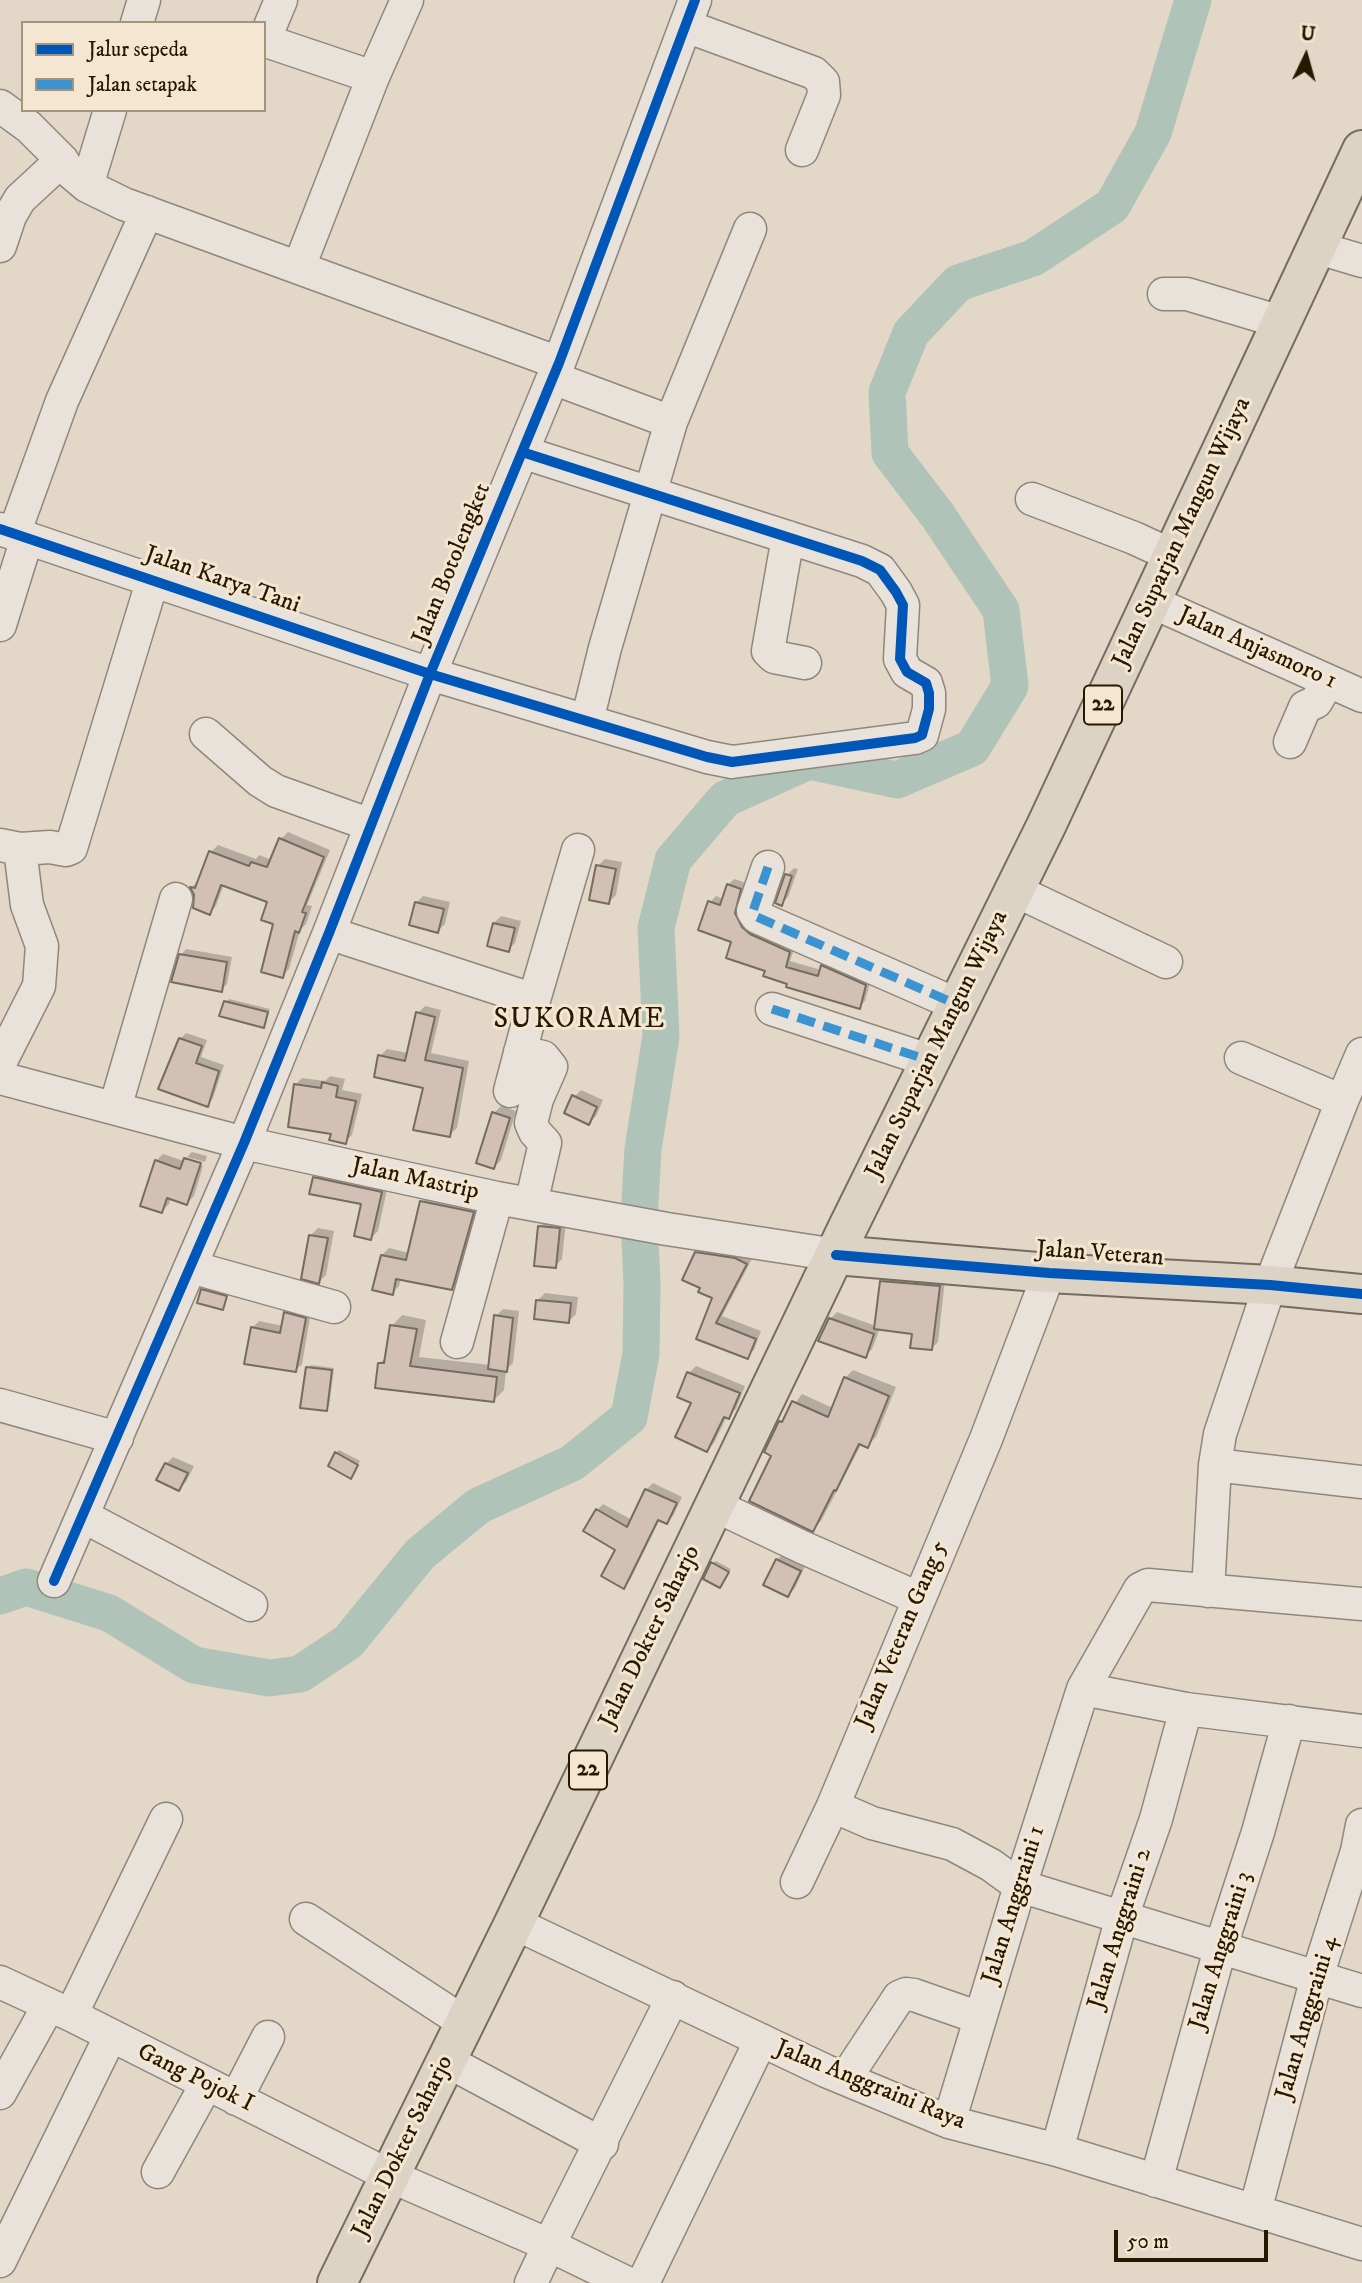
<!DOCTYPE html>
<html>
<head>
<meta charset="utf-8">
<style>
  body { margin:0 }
  #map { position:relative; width:1362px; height:2283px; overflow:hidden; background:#e3d7c7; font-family:"IM FELL DW Pica",serif }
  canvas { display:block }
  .legend { position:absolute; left:21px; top:21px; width:245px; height:91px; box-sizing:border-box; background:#f5e6d2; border:2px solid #a3947e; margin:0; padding:9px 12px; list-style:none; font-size:21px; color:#271801 }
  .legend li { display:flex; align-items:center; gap:14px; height:35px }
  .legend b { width:35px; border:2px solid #a3947e }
  .north { position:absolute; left:1271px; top:21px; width:70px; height:70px; -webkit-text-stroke:5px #f5e6d2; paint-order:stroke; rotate:5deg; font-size:19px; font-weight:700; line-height:28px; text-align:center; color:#271801 }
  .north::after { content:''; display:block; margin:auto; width:24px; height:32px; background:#271801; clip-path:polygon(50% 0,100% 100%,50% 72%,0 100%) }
  .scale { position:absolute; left:1114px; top:2230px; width:154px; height:32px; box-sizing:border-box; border:4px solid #271801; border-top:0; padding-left:9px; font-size:21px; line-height:24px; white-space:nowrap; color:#271801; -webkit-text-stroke:5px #f5e6d2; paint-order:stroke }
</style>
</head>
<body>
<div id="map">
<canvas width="1362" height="2283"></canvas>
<ul class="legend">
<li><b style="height:9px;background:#0057b8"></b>Jalur sepeda</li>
<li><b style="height:9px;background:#3b93d0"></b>Jalan setapak</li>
</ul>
<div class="north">U</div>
<div class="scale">50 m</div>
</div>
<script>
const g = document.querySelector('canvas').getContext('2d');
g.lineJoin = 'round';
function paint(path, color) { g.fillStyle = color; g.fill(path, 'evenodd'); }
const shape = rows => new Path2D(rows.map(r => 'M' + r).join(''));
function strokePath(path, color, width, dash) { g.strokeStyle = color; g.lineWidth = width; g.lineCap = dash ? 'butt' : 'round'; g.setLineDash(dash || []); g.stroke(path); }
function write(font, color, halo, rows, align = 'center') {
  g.font = font + ' "IM FELL DW Pica",serif'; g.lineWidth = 6; g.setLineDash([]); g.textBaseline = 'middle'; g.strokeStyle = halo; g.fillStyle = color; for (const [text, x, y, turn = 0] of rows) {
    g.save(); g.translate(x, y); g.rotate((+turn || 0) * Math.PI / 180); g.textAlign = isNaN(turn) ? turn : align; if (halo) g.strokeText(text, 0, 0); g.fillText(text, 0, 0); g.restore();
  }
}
paint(shape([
  [288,832,330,850,307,905,312,906,306,924,300,930,289,969,282,976,276,923,269,901,224,884,216,906,209,913,192,887,198,881,211,852,218,845,256,859,259,855,272,860,281,839],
  [605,859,622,862,616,895,609,902,598,866],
  [794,868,798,869,788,897,781,904,787,875],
  [734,879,746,883,795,946,790,961,821,970,828,960,871,979,865,1001,859,1007,789,982,767,970,733,941,710,902,716,896,724,899,728,885],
  [423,896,450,902,445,924,438,931,416,903],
  [501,916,521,921,515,943,508,950,494,923],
  [186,949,232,957,227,984,221,990,181,955],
  [229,999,270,1009,266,1023,263,1026,226,1002],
  [425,1006,441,1010,431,1053,469,1061,457,1128,449,1135,425,1086,380,1056,387,1049,408,1053,418,1013],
  [186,1033,207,1040,201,1057,224,1065,213,1098,207,1105,180,1039],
  [330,1076,345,1079,342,1090,362,1094,352,1135,345,1142,333,1132,295,1085,302,1078,325,1081],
  [581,1090,603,1100,596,1116,589,1123,574,1097],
  [501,1106,516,1111,501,1160,494,1167,494,1113],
  [192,1152,207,1156,205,1162,187,1157],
  [163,1154,184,1161,187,1157,187,1161,203,1166,194,1196,187,1203,171,1198,169,1204,162,1211,156,1161],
  [321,1171,388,1185,378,1231,371,1238,363,1203,314,1178],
  [429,1195,480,1205,459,1281,452,1288,401,1278,399,1286,392,1293,382,1255,389,1248,409,1253,422,1202],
  [547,1219,566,1222,562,1259,555,1266,540,1226],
  [318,1228,334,1231,326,1275,319,1282,311,1235],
  [704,1246,753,1257,722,1316,761,1331,754,1350,747,1357,698,1338,714,1297,697,1253],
  [888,1275,945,1280,938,1342,932,1348,914,1333,880,1328,872,1349,865,1356,830,1319,837,1312,876,1326,882,1282],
  [206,1287,229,1293,223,1308,203,1290],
  [545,1293,578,1297,576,1314,569,1321,538,1300],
  [291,1307,311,1312,302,1364,295,1371,252,1328,259,1321,283,1326,285,1313],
  [503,1309,519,1311,513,1363,506,1370,504,1390,494,1400,380,1363,387,1356,392,1326,402,1315,426,1320,419,1357,490,1365,496,1316],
  [311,1365,334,1368,329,1406,326,1409,308,1368],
  [696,1366,745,1386,736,1409,727,1416,714,1443,707,1450,694,1402,689,1373],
  [853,1370,896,1387,876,1437,867,1446,862,1443,821,1521,812,1530,774,1455,781,1422,802,1394,833,1408,845,1378],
  [339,1450,360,1461,354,1474,336,1453],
  [173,1457,194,1466,186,1482,179,1489,166,1464],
  [653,1483,682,1497,673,1516,667,1522,660,1519,630,1580,624,1587,618,1549,597,1510,603,1504,632,1520,646,1490],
  [784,1553,806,1564,795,1588,788,1595,777,1560],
  [716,1561,731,1569,720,1586,713,1563]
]), '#0003');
strokePath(shape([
  [0,1596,26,1587,109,1613,194,1665,269,1678,300,1674,348,1642,420,1554,478,1506,572,1463,629,1417,641,1354,642,1283,639,1220,643,1149,661,1036,656,928,673,860,725,799,809,761,897,780,972,748,1010,686,1001,610,938,516,890,453,887,392,911,333,958,283,1033,258,1112,206,1153,133,1193,0]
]), '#b0c3b8', 37);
const building = shape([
  [279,838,324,857,302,912,306,913,299,933,295,931,283,978,261,972,273,924,261,920,267,902,221,885,210,915,193,908,194,895,190,887,195,888,209,851,249,866,251,862,267,867,279,838],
  [596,865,616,869,609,904,589,900,596,865],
  [785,874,792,876,782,906,775,903,785,874],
  [727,884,741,889,735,913,742,927,750,934,790,952,786,967,818,976,821,965,866,985,860,1009,786,987,787,984,763,976,765,971,726,958,731,942,698,930,708,901,720,905,727,884],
  [415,902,444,909,438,933,409,925,415,902],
  [493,923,515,928,509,952,487,946,493,923],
  [179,954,227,962,222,992,171,982,179,954],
  [224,1001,268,1012,264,1028,219,1016,224,1001],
  [416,1012,435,1017,425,1060,463,1068,450,1137,413,1130,423,1088,374,1077,378,1055,405,1061,416,1012],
  [179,1038,202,1046,196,1063,219,1071,208,1107,158,1089,179,1038],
  [322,1082,338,1086,336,1097,356,1101,346,1144,329,1140,331,1134,288,1127,294,1084,321,1088,322,1082],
  [572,1095,597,1107,589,1125,564,1113,572,1095],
  [492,1112,510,1118,494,1169,476,1163,492,1112],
  [184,1158,201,1163,187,1205,167,1198,162,1213,140,1206,155,1160,180,1169,184,1158],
  [313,1177,382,1192,371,1240,354,1236,361,1204,309,1194,313,1177],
  [420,1201,474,1212,452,1290,396,1279,393,1295,372,1290,381,1255,406,1260,420,1201],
  [538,1226,560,1228,556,1268,534,1266,538,1226],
  [309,1235,328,1238,319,1284,301,1279,309,1235],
  [695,1252,735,1258,747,1264,716,1323,756,1339,748,1359,696,1339,712,1298,698,1292,700,1288,682,1280,695,1252],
  [880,1281,940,1286,932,1350,910,1348,912,1334,874,1329,880,1281],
  [201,1289,227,1296,223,1310,197,1303,201,1289],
  [536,1300,571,1303,569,1323,534,1319,536,1300],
  [284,1312,306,1318,296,1372,244,1364,251,1327,280,1333,284,1312],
  [494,1315,513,1318,507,1372,488,1369,494,1315],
  [829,1318,874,1334,866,1358,818,1341,829,1318],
  [390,1325,417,1329,410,1366,497,1377,494,1402,375,1388,378,1363,384,1363,390,1325],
  [306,1367,332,1370,327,1411,300,1408,306,1367],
  [687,1372,740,1393,729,1419,724,1417,707,1452,675,1437,691,1403,677,1397,687,1372],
  [844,1377,889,1396,868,1448,859,1444,836,1491,834,1490,813,1532,749,1501,771,1456,764,1452,779,1421,782,1422,792,1401,828,1417,844,1377],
  [335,1452,358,1465,351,1479,328,1466,335,1452],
  [165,1463,188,1473,179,1491,156,1480,165,1463],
  [645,1489,677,1503,667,1524,658,1520,624,1589,601,1576,615,1550,583,1531,596,1509,627,1527,645,1489],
  [776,1559,801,1571,788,1597,763,1585,776,1559],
  [711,1562,729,1572,720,1588,703,1579,711,1562]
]);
paint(building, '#d2c0b5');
strokePath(building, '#756c61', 2);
const minor = shape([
  [281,0,266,36,266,41,373,77],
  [137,23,144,0],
  [686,26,814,73,823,82,824,95,802,150],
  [0,106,29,127,62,160,68,170,87,186,124,204,559,363],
  [87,186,110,110],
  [0,246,10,216,20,199,62,160],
  [1315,247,1362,261],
  [299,267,373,77,407,0],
  [1164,294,1187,294,1281,322],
  [553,378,671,422],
  [1032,499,1134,538,1173,556],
  [0,529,430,674,707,757,732,762,915,738,922,735,929,709,929,693,926,683,907,672,900,659,903,605,896,592,880,570,862,561,522,452],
  [14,534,62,401,147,212],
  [788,537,768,651,774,657,805,663],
  [1152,602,1362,696],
  [0,625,27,538],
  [587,721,605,648,671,422,750,229],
  [206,734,260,781,276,791,371,825],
  [1290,742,1305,707,1316,702,1328,681],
  [0,845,20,849,50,847,66,850,71,848,153,579],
  [768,867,753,911,757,917,958,1005],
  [1014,890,1166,962],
  [329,933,534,1000],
  [772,1009,931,1061],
  [520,1052,543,1057,551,1067,537,1099,531,1123,535,1132,545,1143,531,1204],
  [1241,1058,1342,1101],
  [0,1063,39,986,42,946,27,905,20,849],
  [0,1078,244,1143,497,1198,667,1229,836,1255],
  [510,1091,534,1000,578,850],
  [115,1108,176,899],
  [191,1267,334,1307],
  [1049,1273,986,1439,833,1806,872,1823,952,1844,991,1865,1020,1886,1362,1991],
  [457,1342,497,1198],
  [0,1405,117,1438],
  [1215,1465,1362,1482],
  [714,1505,802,1547,918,1598],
  [83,1516,251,1605],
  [54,1581,244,1143,329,933,430,674,559,363,695,0],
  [1208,1591,1215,1465,1220,1434,1270,1285,1342,1101,1362,1054],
  [1083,1689,1186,1709,1362,1731],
  [797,1882,833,1806],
  [306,1919,465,2023],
  [514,1923,826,2071,949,2122,1057,2150,1362,2244],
  [0,1982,71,2015,390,2176,549,2245,673,1997],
  [71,2015,166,1819],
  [447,2061,602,2144],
  [845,2079,899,1997,906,1994,914,1995,980,2018],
  [0,2093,49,2005],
  [236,2099,268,2037],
  [949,2122,1020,1886,1083,1689,1140,1589,1148,1585,1362,1604],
  [1057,2150,1122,1917,1156,1819,1186,1709],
  [158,2172,206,2085],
  [1156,2181,1220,1949,1258,1832,1289,1721],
  [1255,2211,1317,1977,1357,1851,1362,1825],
  [0,2261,110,2037],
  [531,2283,549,2245,627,2283],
  [643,2283,761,2040]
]);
const major = shape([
  [836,1255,1049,1273,1270,1285,1362,1294]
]);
const highway = shape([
  [337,2283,514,1923,848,1227,1046,826,1362,150]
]);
strokePath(minor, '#8f877b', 35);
strokePath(major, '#756c61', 42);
strokePath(highway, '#756c61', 42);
strokePath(minor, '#e9e2da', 32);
strokePath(major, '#dcd3c5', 38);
strokePath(highway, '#dcd3c5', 38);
strokePath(shape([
  [768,867,753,911,757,917,958,1005],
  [772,1009,931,1061]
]), '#3b93d0', 9, [18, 9]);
strokePath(shape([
  [0,529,430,674,707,757,732,762,915,738,922,735,929,709,929,693,926,683,907,672,900,659,903,605,896,592,880,570,862,561,522,452],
  [836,1255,1049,1273,1270,1285,1362,1294],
  [54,1581,244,1143,329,933,430,674,559,363,695,0]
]), '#0057b8', 10);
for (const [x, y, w] of [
  [1103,705,38],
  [588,1770,38]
]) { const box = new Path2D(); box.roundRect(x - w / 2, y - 19.5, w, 39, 5); g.fillStyle = '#f5e6d2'; g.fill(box); strokePath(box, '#271801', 2); }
write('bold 23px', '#271801', null, [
  ["22",1103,705],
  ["22",588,1770]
]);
write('24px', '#271801', '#f5e6d2', [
  ["Jalan Suparjan Mangun Wijaya",1183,533,-65],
  ["Jalan Botolengket",453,564,-68],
  ["Jalan Karya Tani",222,581,19],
  ["Jalan Anjasmoro 1",1257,649,24],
  ["Jalan Suparjan Mangun Wijaya",938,1045,-64],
  ["Jalan Mastrip",415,1180,12],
  ["Jalan Veteran",1100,1255,4],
  ["Jalan Veteran Gang 5",903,1635,-67],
  ["Jalan Dokter Saharjo",651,1637,-64],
  ["Jalan Anggraini 1",1015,1905,-73],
  ["Jalan Anggraini 2",1121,1929,-73],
  ["Jalan Anggraini 3",1222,1951,-73],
  ["Jalan Anggraini 4",1308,2018,-74],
  ["Gang Pojok I",195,2079,26],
  ["Jalan Anggraini Raya",870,2086,22],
  ["Jalan Dokter Saharjo",404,2147,-64]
]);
g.letterSpacing = '2px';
write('28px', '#271801', '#f5e6d2', [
  ["SUKORAME",580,1021]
]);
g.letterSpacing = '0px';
</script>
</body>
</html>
